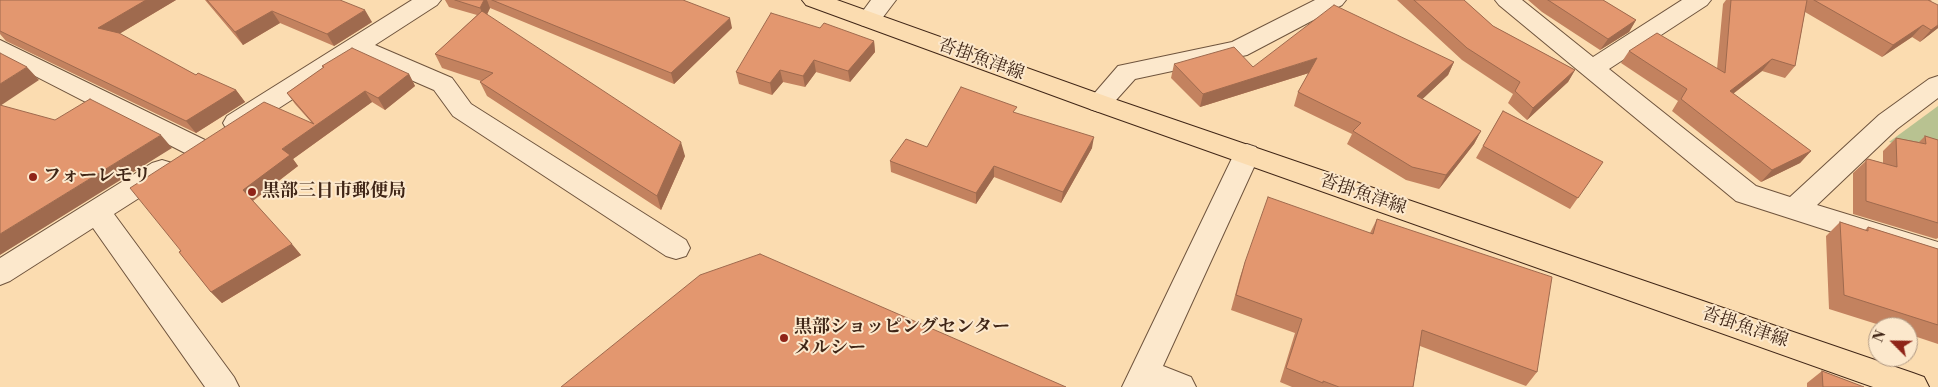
<!DOCTYPE html>
<html>
<head>
<meta charset="utf-8">
<style>
  body { margin:0 }
  #map { position:relative; width:1938px; height:387px; overflow:hidden; background:#fbdcb0; font-family:"Libre Bodoni",serif }
  canvas { display:block }
  .north { position:absolute; left:1868px; top:317px; width:50px; height:50px; box-sizing:border-box; background:#fce8cc; border:1px solid #b19a84; border-radius:50%; rotate:293deg; font-size:14px; font-weight:700; line-height:20px; text-align:center; color:#402617 }
  .north::after { content:''; display:block; margin:auto; width:18px; height:22px; background:#8f2418; clip-path:polygon(50% 0,100% 100%,50% 72%,0 100%) }
</style>
</head>
<body>
<div id="map">
<canvas width="1938" height="387"></canvas>
<div class="north">N</div>
</div>
<script>
const g = document.querySelector('canvas').getContext('2d');
g.lineJoin = 'round';
function paint(path, color) { g.fillStyle = color; g.fill(path, 'evenodd'); }
const shape = rows => new Path2D(rows.map(r => 'M' + r).join(''));
function strokePath(path, color, width, dash) { g.strokeStyle = color; g.lineWidth = width; g.lineCap = dash ? 'butt' : 'round'; g.setLineDash(dash || []); g.stroke(path); }
function write(font, color, halo, rows, align = 'center') {
  g.font = font + ' "Libre Bodoni","Noto Serif JP",serif'; g.lineWidth = 4; g.setLineDash([]); g.textBaseline = 'middle'; g.strokeStyle = halo; g.fillStyle = color; for (const [text, x, y, turn = 0] of rows) {
    g.save(); g.translate(x, y); g.rotate((+turn || 0) * Math.PI / 180); g.textAlign = isNaN(turn) ? turn : align; if (halo) g.strokeText(text, 0, 0); g.fillText(text, 0, 0); g.restore();
  }
}
paint(shape([
  [1938,106,1938,155,1889,142]
]), '#b8c291');
const minor = shape([
  [412,0,441,0,437,5,375,45,452,78,471,104,686,240,690,248,686,256,676,259,666,256,453,116,434,90,358,57,245,130,236,132,227,130,223,123,227,116,412,0],
  [871,0,896,0,877,25,869,27,861,25,857,19,871,0],
  [1315,0,1346,0,1342,5,1247,55,1135,79,1108,109,1099,112,1090,109,1086,103,1118,66,1232,42,1315,0],
  [1495,0,1522,0,1593,57,1682,0,1711,0,1707,5,1609,69,1756,186,1790,197,1879,115,1929,79,1938,76,1938,98,1897,129,1817,205,1938,242,1938,266,1736,201,1499,5,1495,0],
  [0,40,205,140,209,147,205,154,196,157,187,154,0,58,0,40],
  [1247,144,1256,147,1260,154,1163,366,1191,377,1196,387,1122,387,1234,154,1238,147,1247,144],
  [162,160,172,163,175,170,172,177,114,214,234,377,239,387,205,387,93,228,10,281,0,285,0,258,152,163,162,160]
]);
const major = shape([
  [802,0,837,0,1108,97,1913,373,1924,377,1929,387,1873,387,1090,109,806,5,802,0]
]);
strokePath(minor, '#6f543d', 2);
strokePath(major, '#402617', 2);
paint(minor, '#fce8cc');
paint(major, '#fbdcb0');
paint(shape([
  [0,0,176,0,119,34,196,75,236,90,245,102,196,133,6,41,0,34],
  [205,0,340,0,372,22,334,46,280,23,243,45],
  [445,0,683,0,732,28,674,84,490,8,487,15,685,156,661,210,487,96,480,82,481,81,442,68,435,54,477,15,449,7],
  [1397,0,1464,0,1493,26,1575,70,1568,82,1527,120,1508,103,1513,94,1462,60],
  [1528,0,1603,0,1636,20,1629,32,1600,50,1542,12],
  [1726,0,1932,0,1930,1,1938,28,1920,42,1912,37,1882,57,1805,12,1795,66,1785,78,1762,71,1733,94,1811,151,1800,163,1761,182,1672,111,1678,101,1621,63,1629,51,1717,69,1723,4],
  [820,28,874,41,875,52,850,82,816,72,805,87,783,82,772,95,739,84,736,72],
  [1454,62,1448,75,1422,99,1481,131,1474,144,1439,189,1406,180,1347,144,1352,134,1294,106,1298,92,1309,73,1200,107,1171,78,1174,64,1253,67],
  [322,66,409,74,415,86,385,110,372,102,293,159,298,166,253,201,301,255,222,303,211,292,179,252,311,122,295,104,287,93,323,68],
  [1503,111,1603,162,1570,209,1476,158],
  [1016,113,1092,148,1061,203,994,177,976,204,891,172,890,161],
  [1925,136,1938,140,1938,238,1936,239,1853,214,1853,173,1868,159,1883,163,1883,151,1896,138,1919,142],
  [1377,219,1537,372,1526,386,1420,346,1413,387,1292,387,1280,382,1295,333,1231,310,1240,277,1245,262,1370,233],
  [1840,222,1865,230,1868,227,1938,249,1938,344,1908,334,1908,327,1886,327,1829,309,1826,236],
  [1822,371,1864,387,1807,387,1807,383]
]), '#c3825f');
paint(shape([
  [146,0,176,0,109,40,98,28],
  [484,0,487,0,490,8,485,18,480,8],
  [365,10,372,22,334,46,327,34],
  [272,11,280,23,243,45,235,32],
  [730,18,732,28,674,84,671,73],
  [1636,20,1629,32,1600,50,1608,39],
  [1923,25,1912,37,1882,57,1893,45],
  [1938,25,1938,28,1920,42,1931,30],
  [874,41,875,52,850,82,848,71],
  [1317,58,1312,72,1200,107,1203,94],
  [1772,59,1762,71,1721,103,1730,91],
  [814,60,816,72,805,87,803,76],
  [1454,62,1448,75,1411,110,1417,96],
  [27,67,39,80,0,106,0,84],
  [780,70,783,82,772,95,770,83],
  [1575,70,1568,82,1527,120,1533,108],
  [409,74,415,86,385,110,378,98],
  [236,90,245,102,196,133,186,121],
  [365,91,372,102,293,159,298,166,252,201,243,190,282,149],
  [1481,131,1474,144,1439,189,1446,175],
  [161,135,172,148,0,255,0,234],
  [1094,137,1092,148,1061,203,1063,192],
  [681,142,685,156,661,210,657,196],
  [1811,151,1800,163,1761,182,1772,170],
  [994,166,994,177,976,204,976,193],
  [292,244,301,255,222,303,211,292]
]), '#9f6a4e');
const building = shape([
  [0,0,146,0,98,28,119,33,196,75,198,73,236,90,186,121,0,31,0,0],
  [207,0,340,0,365,10,327,34,272,11,235,32,207,0],
  [455,0,484,0,480,8,455,0],
  [492,0,683,0,730,18,671,73,492,0],
  [1414,0,1464,0,1493,26,1575,70,1533,108,1515,91,1520,82,1467,48,1414,0],
  [1548,0,1603,0,1636,20,1608,39,1548,0],
  [1731,0,1807,0,1795,66,1772,59,1730,91,1811,151,1772,170,1681,99,1687,89,1629,51,1657,33,1725,73,1731,0],
  [1814,0,1928,0,1938,5,1938,25,1931,30,1923,25,1893,45,1814,0],
  [1334,5,1454,62,1417,96,1481,131,1446,175,1412,167,1353,131,1361,123,1298,92,1317,58,1203,94,1174,64,1234,47,1253,67,1334,5],
  [482,11,681,142,657,196,480,82,493,73,435,54,482,11],
  [771,13,820,28,824,23,874,41,848,71,814,60,803,76,780,70,770,83,736,72,771,13],
  [352,48,409,74,378,98,365,91,282,149,290,155,243,190,292,244,211,292,179,252,181,251,130,188,264,102,314,124,287,93,324,67,322,66,352,48],
  [0,53,27,67,0,84,0,53],
  [961,87,1017,107,1013,112,1094,137,1063,192,994,166,976,193,890,161,906,139,927,147,961,87],
  [90,99,161,135,0,234,0,105,55,120,90,99],
  [1503,111,1603,162,1578,198,1483,146,1503,111],
  [1925,136,1938,140,1938,223,1866,201,1866,160,1868,159,1897,167,1896,138,1926,144,1925,136],
  [1268,197,1373,234,1377,219,1552,277,1537,372,1422,330,1413,387,1339,387,1323,381,1323,383,1286,368,1302,319,1236,295,1245,262,1268,197],
  [1840,222,1868,231,1868,227,1938,249,1938,325,1844,295,1840,222],
  [760,254,1066,387,561,387,700,275,760,254],
  [1822,371,1864,387,1823,387,1822,371]
]);
paint(building, '#e3976f');
strokePath(building, '#9f6a4e', 1);
for (const [x, y, r, color] of [
  [33,177,5,"#8f2418"],
  [252,192,5,"#8f2418"],
  [784,338,5,"#8f2418"]
]) { const dot = new Path2D(); dot.arc(x, y, r, 0, 2 * Math.PI); g.fillStyle = color; g.fill(dot); strokePath(dot, '#fce8cc', 2); }
write('18px', '#402617', '#fce8cc', [
  ["沓掛魚津線",981,60,20],
  ["沓掛魚津線",1363,195,19],
  ["沓掛魚津線",1745,328,19]
]);
write('bold 18px', '#402617', '#fce8cc', [
  ["フォーレモリ",43,177],
  ["黒部三日市郵便局",262,192],
  ["黒部ショッピングセンター",794,328],
  ["メルシー",794,349]
], 'left');
</script>
</body>
</html>
